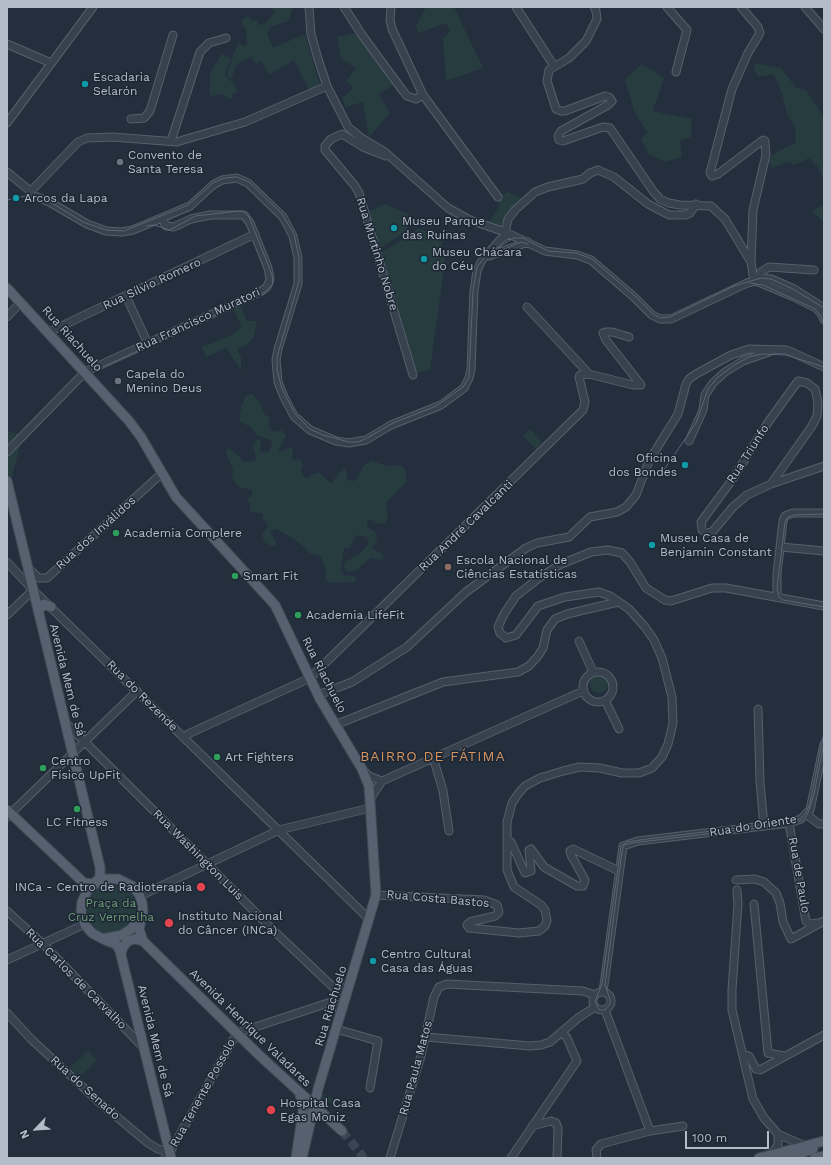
<!DOCTYPE html>
<html>
<head>
<meta charset="utf-8">
<style>
  body { margin:0 }
  #map { position:relative; width:831px; height:1165px; overflow:hidden; background:#242f3e; font-family:"Work Sans",sans-serif }
  canvas { display:block }
  .frame { position:absolute; inset:0; border:8px solid #b4bcc9; pointer-events:none }
  .north { position:absolute; left:16px; top:1109px; width:40px; height:40px; -webkit-text-stroke:3px #1d2633; paint-order:stroke; rotate:245deg; font-size:11px; font-weight:700; line-height:16px; text-align:center; color:#b4bcc9 }
  .north::after { content:''; display:block; margin:auto; width:14px; height:18px; background:#b4bcc9; clip-path:polygon(50% 0,100% 100%,50% 72%,0 100%) }
  .scale { position:absolute; left:685px; top:1131px; width:84px; height:18px; box-sizing:border-box; border:2px solid #b4bcc9; border-top:0; padding-left:5px; font-size:12px; line-height:14px; white-space:nowrap; color:#b4bcc9; -webkit-text-stroke:3px #1d2633; paint-order:stroke }
</style>
</head>
<body>
<div id="map">
<canvas width="831" height="1165"></canvas>
<div class="frame"></div>
<div class="north">N</div>
<div class="scale">100 m</div>
</div>
<script>
const g = document.querySelector('canvas').getContext('2d');
g.lineJoin = 'round';
function paint(path, color) { g.fillStyle = color; g.fill(path, 'evenodd'); }
const shape = rows => new Path2D(rows.map(r => 'M' + r).join(''));
function strokePath(path, color, width, dash) { g.strokeStyle = color; g.lineWidth = width; g.lineCap = dash ? 'butt' : 'round'; g.setLineDash(dash || []); g.stroke(path); }
function write(font, color, halo, rows, align = 'center') {
  g.font = font + ' "Work Sans",sans-serif'; g.lineWidth = 3; g.setLineDash([]); g.textBaseline = 'middle'; g.strokeStyle = halo; g.fillStyle = color; for (const [text, x, y, turn = 0] of rows) {
    g.save(); g.translate(x, y); g.rotate((+turn || 0) * Math.PI / 180); g.textAlign = isNaN(turn) ? turn : align; if (halo) g.strokeText(text, 0, 0); g.fillText(text, 0, 0); g.restore();
  }
}
paint(shape([
  [270,7,293,8,288,21,271,27,267,34,273,48,305,34,320,85,309,90,294,60,269,75,261,61,256,64,251,57,236,65,231,79,227,75,234,52,239,43,244,46,247,44,246,29,242,25,242,20,248,16,252,21,256,20,260,25,265,24,275,12],
  [426,7,454,7,483,68,446,81,443,38,450,32,447,23,418,33,416,26],
  [355,33,393,85,379,94,390,113,369,137,363,102,346,107,342,98,354,88,346,81,356,69,341,58,337,37],
  [222,54,231,58,225,75,234,84,238,92,232,94,233,97,230,99,222,94,210,96,210,73],
  [754,63,781,68,796,88,805,89,824,117,824,180,817,166,809,158,794,165,790,161,772,168,769,161,772,155,796,142,795,127,787,114,782,93,774,75,758,76,755,71],
  [642,64,664,78,653,111,692,119,691,137,680,141,682,157,665,162,649,154,641,139,647,132,634,111,625,79],
  [508,192,521,198,505,215,500,230,487,225,500,205,498,197],
  [386,204,413,217,404,233,376,251,365,213],
  [824,204,824,222,812,211],
  [418,229,440,234,445,261,430,370,413,374,378,255],
  [240,305,247,321,257,321,254,336,249,343,237,349,241,358,241,370,226,348,206,357,202,347,230,336,242,327,233,309],
  [252,393,261,405,265,415,269,417,270,429,274,432,281,430,286,436,278,451,283,451,288,447,293,449,292,459,300,460,303,465,301,472,306,478,318,472,331,483,344,468,347,473,347,480,354,481,357,479,363,466,371,461,388,466,400,465,405,469,407,481,386,503,388,516,386,523,378,524,371,519,367,521,367,527,375,532,377,536,376,543,372,548,384,555,382,560,371,558,357,569,351,572,346,571,344,567,345,562,360,554,369,543,367,537,358,535,354,538,350,548,344,548,341,570,344,575,354,576,356,578,355,582,332,583,328,582,325,577,326,569,320,556,311,554,297,541,277,529,271,531,271,534,277,544,272,546,265,543,262,535,268,527,267,522,263,520,263,514,250,511,250,504,247,500,252,495,252,490,239,487,236,484,232,476,233,470,226,453,226,450,230,449,245,462,252,462,257,459,253,446,257,439,261,440,260,450,262,453,269,451,272,445,271,440,258,436,251,427,240,422,240,412,245,397],
  [530,429,542,442,536,449,523,436],
  [7,431,20,434,20,445,12,477,10,484,7,485],
  '590 684a9 9 0 1 1 18 0a9 9 0 1 1-18 0Z',
  '86 909a25 25 0 1 1 50 0a25 25 0 1 1-50 0Z',
  [88,1051,97,1060,80,1077,70,1067],
  [323,1094,335,1099,333,1104,322,1101,327,1107,323,1111,318,1107]
]), '#263c3f');
strokePath(shape([
  [342,1131,364,1158]
]), '#3a4453', 9, [9, 4.5]);
const minor = shape([
  [309,7,311,34,318,59,327,86,348,127,360,137,385,152,448,208,470,220,505,232,545,251,577,255,591,260,634,297,652,315,660,319,671,319,747,283,756,281,792,296,816,308,821,313,824,320],
  [344,7,362,35,403,91,407,96,416,99,423,95,392,29,390,20,391,7],
  [516,7,554,66],
  [594,7,596,11,597,19,586,41,569,58,549,70,547,81,556,109,561,111,565,111,605,96,609,97,612,101,608,105,561,131,558,136,559,140,563,141,603,127,610,128,653,191,660,199,669,203,680,205,711,206,725,219,751,262],
  [667,7,687,30,676,72],
  [741,7,758,27,760,33,748,53,732,89,710,173,712,176,718,174,763,140,765,141,766,155,753,210,751,262,754,281],
  [805,7,824,29],
  [7,44,51,63],
  [423,95,498,197],
  [131,119,144,118,150,111,173,35],
  [7,123,93,7],
  [171,141,200,52,209,43,226,38],
  [386,156,363,147,342,134,331,139,325,146,325,150,355,186,359,193,413,375],
  [7,172,29,190,32,190,78,142,87,138,113,137,177,142,183,140,245,122,327,86],
  [30,196,38,197,51,203,87,224,106,231,122,232,133,230,190,206,213,185,222,180,237,178,248,183,283,217,293,236,298,258,298,284,278,349,276,360,278,382,284,397,294,416,310,430,336,441,349,443,366,440,391,425,441,405,464,388,469,378,471,370,474,291,477,271,482,260,501,239,509,234],
  [505,232,508,219,515,210,535,192,548,187,583,179,590,173,598,170,614,177,648,204,669,215,686,215,690,213,696,204],
  [489,256,528,242],
  [758,279,761,272,769,267,814,270],
  [756,281,762,278,771,279,794,289,824,308],
  [126,296,148,344],
  [527,307,589,374],
  [7,317,21,302],
  [49,332,255,234],
  [689,441,703,410,705,395,713,383,725,372,743,361,769,352],
  [7,452,85,372,260,292,267,287,270,279,268,268,250,223,244,215,210,215,191,219,174,227,166,226,162,218],
  [771,484,812,426,817,416,818,402,815,389,807,383,798,381,769,421,732,480,701,522,702,530,708,533,713,531,733,507,747,495,771,484,824,466],
  [781,547,824,551],
  [7,562,33,590,369,919],
  [29,569,39,578,47,578,161,474],
  [779,597,777,594,777,574,783,521,785,516,793,513,824,513],
  [7,615,33,590],
  [579,641,593,672],
  '583 687a15 15 0 1 1 30 0a15 15 0 1 1-30 0Z',
  [318,695,352,682,407,647,466,592,526,548,537,543,569,537,590,517,617,512,626,507,636,495,649,461,678,414,686,384,689,379,696,374,731,355,749,349,787,350,824,367],
  [605,700,619,729],
  [758,709,760,782,764,826],
  [65,722,273,930,333,987,340,990,350,984],
  [335,725,443,682,518,672,529,666,538,656,543,648,547,630,555,619,567,614,618,602],
  [184,738,188,734,310,678,583,410,585,402,579,377,580,375,589,374,633,385,641,385,606,340,603,333,606,332,612,332,629,337],
  [433,757,443,791,449,831],
  [364,771,369,776,382,781],
  [370,799,382,781,583,691],
  [807,815,819,824,824,824],
  [7,817,137,691],
  [789,823,806,921,810,924,819,923],
  [508,840,511,842,525,873,531,871,529,850,531,849,544,867,577,886,583,886,585,880,571,855,570,851,573,849,619,871],
  [736,880,755,879,764,882,776,893,780,903,783,922,791,939,824,921],
  [737,890,738,904,732,990,732,1010,753,1099,764,1118,778,1134,805,1146],
  [376,895,484,900,497,905,499,912,495,916,470,922,467,925,469,928,519,933,539,931,545,926,547,921,545,910,541,905,514,887,507,870,507,822,512,803,518,794,525,786,540,778,563,771,580,767,600,768,622,773,639,773,652,768,662,757,668,744,673,723,672,697,662,658,654,640,645,627,629,609,610,596,599,592,565,597,538,606,516,635,506,638,500,633,498,627,504,614,516,596,539,578,559,565,591,552,608,550,622,553,630,562,646,588,665,600,671,601,712,588,726,588,824,606],
  [140,896,279,830,370,808],
  [754,904,768,1053,784,1056],
  [7,911,43,944,144,1048],
  [7,960,85,924],
  [603,992,623,846,638,841,789,823,801,819,810,810,824,744],
  '593 1001a9 9 0 1 1 18 0a9 9 0 1 1-18 0Z',
  [605,1010,650,1131],
  [7,1013,32,1040,99,1102,148,1143,158,1149,170,1152],
  [336,1029,378,1041,370,1088],
  [426,1037,530,1046,541,1045,550,1042,578,1018,595,1007],
  [743,1055,749,1056,756,1069,760,1070,824,1035],
  [532,1126,551,1121,556,1123,558,1128,557,1158],
  [771,1155,778,1145,778,1134],
  [165,1158,170,1152,237,1033,328,1003,336,1004,339,1008,340,1015],
  [390,1158,421,1056,434,997,439,987,447,984,583,991,595,995],
  [511,1158,577,1061,567,1038,562,1032],
  [597,1158,596,1150,601,1144,650,1131,683,1126]
]);
const major = shape([
  [7,288,129,421,141,437,176,497,275,605,320,699,362,769,369,786,376,895,318,1089,302,1158],
  [7,481,100,867,100,878,93,884,84,883,7,810],
  [38,611,44,604,51,607],
  [142,916,131,929,122,935,103,939,92,933,85,925,81,913,82,902,88,889,103,879,118,879,132,886,139,894,142,903,143,912,142,916,140,925,139,929,143,941,259,1055,342,1131],
  [105,940,116,944,120,951,171,1158],
  [121,954,123,947,128,941,135,939,143,941],
  [296,1158,303,1111,303,1102,300,1095],
  [759,1158,824,1141],
  [787,1158,813,1149],
  [815,1158,824,1156]
]);
strokePath(minor, '#565f6c', 9);
strokePath(major, '#414a57', 11);
strokePath(minor, '#38414e', 7);
strokePath(major, '#56606e', 9);
strokePath(shape([
  [7,200,30,195,42,197,83,222,106,230,124,231,188,205,213,183,223,178,237,177,249,182,282,214,294,234,299,258,299,281,277,357,277,370,282,389,295,414,310,429,323,435,349,442,358,442,367,438,393,423,436,406,463,387,469,377,473,291,477,267,488,253,514,238,523,238,548,251,576,253,592,259,635,296,653,314,660,318,670,317,734,286,761,278,771,279,793,289,824,308],
  [495,253,521,242,528,244],
  [750,283,763,285,815,309,820,315,824,324],
  [103,367,265,292,273,284,272,275,265,257,249,217,244,212,239,211,195,216,170,230,154,225,146,226],
  [664,470,696,423,708,389,717,378,734,365,749,357,761,354,786,355,824,367],
  [824,514,794,515,788,517,785,522,777,588,779,597,783,600,824,607],
  [824,732,810,803,806,813,800,819,786,822,647,839,627,842,621,846,602,984,595,1001,599,1010,605,1010,610,1004,610,999,605,985,622,852,624,845,632,843,789,824,803,820,808,813,814,794,824,743]
]), '#5a6575', 1);
for (const [x, y, r, color] of [
  [85,84,4,"#0f9aa8"],
  [120,162,4,"#6b7280"],
  [16,198,4,"#0f9aa8"],
  [394,228,4,"#0f9aa8"],
  [424,259,4,"#0f9aa8"],
  [118,381,4,"#6b7280"],
  [685,465,4,"#0f9aa8"],
  [116,533,4,"#2e9e5b"],
  [652,545,4,"#0f9aa8"],
  [448,567,4,"#8d6e63"],
  [235,576,4,"#2e9e5b"],
  [298,615,4,"#2e9e5b"],
  [217,757,4,"#2e9e5b"],
  [43,768,4,"#2e9e5b"],
  [77,809,4,"#2e9e5b"],
  [201,887,5,"#e0444e"],
  [169,923,5,"#e0444e"],
  [373,961,4,"#0f9aa8"],
  [271,1110,5,"#e0444e"]
]) { const dot = new Path2D(); dot.arc(x, y, r, 0, 2 * Math.PI); g.fillStyle = color; g.fill(dot); strokePath(dot, '#1d2633', 1.5); }
write('12px', '#b4bcc9', '#1d2633', [
  ["Escadaria",93,77],
  ["Selarón",93,91],
  ["Convento de",128,155],
  ["Santa Teresa",128,169],
  ["Arcos da Lapa",24,198],
  ["Museu Parque",402,221],
  ["das Ruínas",402,235],
  ["Museu Chácara",432,252],
  ["do Céu",432,266],
  ["Capela do",126,374],
  ["Menino Deus",126,388],
  ["Oficina",677,458,"right"],
  ["dos Bondes",677,472,"right"],
  ["Academia Complere",124,533],
  ["Museu Casa de",660,538],
  ["Benjamin Constant",660,552],
  ["Escola Nacional de",456,560],
  ["Ciências Estatísticas",456,574],
  ["Smart Fit",243,576],
  ["Academia LifeFit",306,615],
  ["Art Fighters",225,757],
  ["Centro",51,761],
  ["Físico UpFit",51,775],
  ["LC Fitness",77,822,"center"],
  ["INCa - Centro de Radioterapia",192,887,"right"],
  ["Instituto Nacional",178,916],
  ["do Câncer (INCa)",178,930],
  ["Centro Cultural",381,954],
  ["Casa das Águas",381,968],
  ["Hospital Casa",280,1103],
  ["Egas Moniz",280,1117]
], 'left');
write('12px', '#b4bcc9', '#1d2633', [
  ["Rua Murtinho Nobre",377,254,73],
  ["Rua Sílvio Romero",152,284,-25],
  ["Rua Francisco Muratori",198,320,-25],
  ["Rua Riachuelo",72,339,48],
  ["Rua Triunfo",748,454,-57],
  ["Rua André Cavalcanti",466,526,-44],
  ["Rua dos Inválidos",96,533,-42],
  ["Rua Riachuelo",324,675,63],
  ["Avenida Mem de Sá",67,680,76],
  ["Rua do Rezende",142,696,45],
  ["Rua do Oriente",753,826,-9],
  ["Rua Washington Luis",198,855,45],
  ["Rua de Paulo",799,875,80],
  ["Rua Costa Bastos",438,899,5],
  ["Rua Carlos de Carvalho",76,979,45],
  ["Rua Riachuelo",331,1006,-73],
  ["Avenida Henrique Valadares",250,1028,44],
  ["Avenida Mem de Sá",155,1041,76],
  ["Rua Paula Matos",416,1068,-75],
  ["Rua do Senado",85,1088,42],
  ["Rua Tenente Possolo",203,1093,-61]
]);
write('12px', '#6b9a76', '#1d2633', [
  ["Praça da",111,903],
  ["Cruz Vermelha",111,917]
]);
g.letterSpacing = '1px';
write('14px', '#d59563', '#1d2633', [
  ["BAIRRO DE FÁTIMA",433,757]
]);
g.letterSpacing = '0px';
</script>
</body>
</html>
